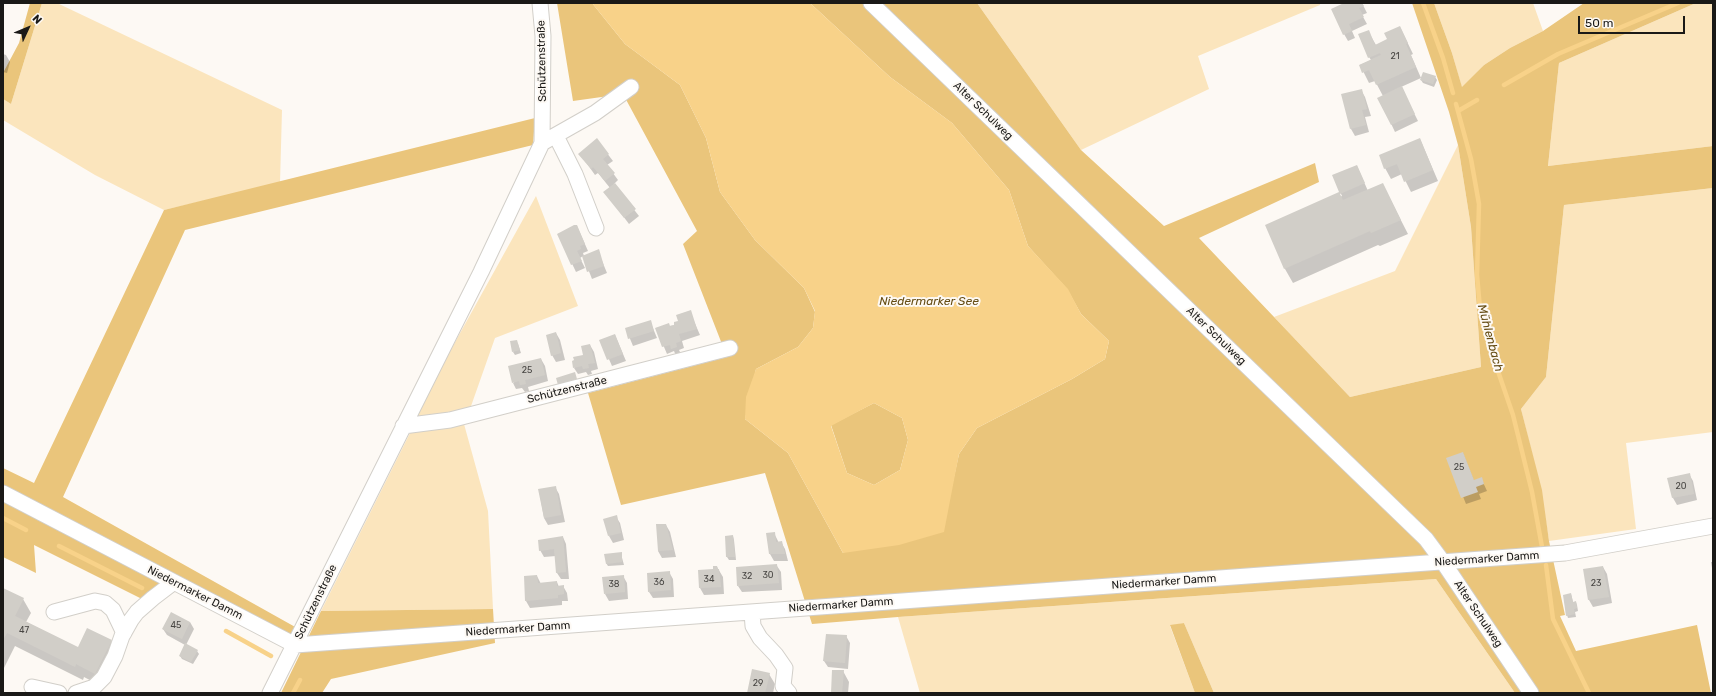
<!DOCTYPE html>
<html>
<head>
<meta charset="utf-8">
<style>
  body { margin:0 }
  #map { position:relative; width:1716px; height:696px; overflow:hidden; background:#fdf9f4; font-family:Rubik,sans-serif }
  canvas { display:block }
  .frame { position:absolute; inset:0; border:4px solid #1a1917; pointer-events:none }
  .north { position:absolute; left:8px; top:8px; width:40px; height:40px; -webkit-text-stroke:3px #fdf9f4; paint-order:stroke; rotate:46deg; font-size:11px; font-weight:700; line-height:16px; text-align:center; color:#1a1917 }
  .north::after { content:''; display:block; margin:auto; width:14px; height:18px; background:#1a1917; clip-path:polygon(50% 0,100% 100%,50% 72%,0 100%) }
  .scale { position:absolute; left:1578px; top:16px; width:107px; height:18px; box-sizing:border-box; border:2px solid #1a1917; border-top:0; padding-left:5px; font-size:12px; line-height:14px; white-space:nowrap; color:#1a1917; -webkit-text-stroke:3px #fdf9f4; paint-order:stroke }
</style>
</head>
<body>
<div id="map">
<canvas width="1716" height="696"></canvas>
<div class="frame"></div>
<div class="north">N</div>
<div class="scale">50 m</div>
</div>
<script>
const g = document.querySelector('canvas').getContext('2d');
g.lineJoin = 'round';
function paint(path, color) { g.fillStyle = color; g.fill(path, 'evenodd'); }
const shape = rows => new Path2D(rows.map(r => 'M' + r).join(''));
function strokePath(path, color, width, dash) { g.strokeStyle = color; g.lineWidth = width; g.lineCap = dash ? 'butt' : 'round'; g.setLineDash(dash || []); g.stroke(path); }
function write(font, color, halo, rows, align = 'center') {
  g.font = font + ' Rubik,sans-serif'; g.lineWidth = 4; g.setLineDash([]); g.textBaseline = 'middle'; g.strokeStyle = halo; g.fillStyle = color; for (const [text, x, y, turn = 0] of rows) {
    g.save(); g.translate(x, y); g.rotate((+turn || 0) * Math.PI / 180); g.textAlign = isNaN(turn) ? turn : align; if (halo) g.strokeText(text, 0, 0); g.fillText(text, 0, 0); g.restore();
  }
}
paint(shape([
  [42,3,57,3,282,110,280,183,164,210,95,175,3,120,3,99,11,104],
  [977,3,1320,3,1320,5,1198,56,1209,89,1081,150],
  [1434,3,1533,3,1543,31,1510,48,1484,65,1462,88,1452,53],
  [1696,3,1713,3,1713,146,1548,166,1559,63],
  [1458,145,1471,227,1481,367,1350,397,1274,317,1395,271],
  [1713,188,1713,432,1626,443,1636,529,1549,541,1541,490,1521,409,1546,377,1564,205],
  [536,196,578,306,495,338,470,409,413,418],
  [464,424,488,511,493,609,321,611,411,431],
  [1436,579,1515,693,1214,693,1184,623,1170,626,1195,693,920,693,898,617]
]), '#fbe5bd');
paint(shape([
  [30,3,42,3,11,104,3,99,3,73,19,43],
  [557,3,592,3,625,44,680,85,706,138,720,192,755,240,804,288,815,312,813,328,798,347,756,369,745,419,788,453,843,553,952,486,959,454,977,428,1072,379,1105,359,1109,341,1081,314,1067,289,1028,246,1009,190,952,123,890,77,810,3,977,3,1081,150,1164,226,1315,163,1319,182,1199,238,1350,397,1481,367,1471,227,1458,145,1449,112,1412,3,1434,3,1452,53,1462,87,1484,65,1510,48,1543,31,1584,3,1696,3,1559,63,1548,166,1713,146,1713,188,1564,205,1546,377,1521,409,1542,490,1549,541,1565,615,1560,616,1576,651,1697,625,1711,693,1515,693,1436,579,898,617,812,624,765,473,621,505,588,393,727,357,683,244,697,231,623,94,573,101],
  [535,118,533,145,185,230,63,497,297,628,277,644,161,584,144,600,34,545,36,573,3,557,3,468,34,483,164,210],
  [874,403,902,418,908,440,900,470,874,485,847,473,831,425],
  [493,609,495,643,331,679,322,693,281,693,321,611],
  [1184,623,1214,693,1195,693,1170,625]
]), '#eac57b');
paint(shape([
  [592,3,810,3,890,77,952,123,1009,190,1028,246,1068,289,1081,314,1109,341,1105,359,1072,379,977,428,959,454,944,532,899,545,843,553,788,453,745,419,746,397,756,369,798,347,813,328,815,311,804,288,755,240,720,192,706,138,680,85,625,44],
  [874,403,902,418,908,440,900,470,874,485,847,473,831,426]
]), '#f8d289');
paint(shape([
  [1346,3,1362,3,1367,13,1362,15,1367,24,1352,31,1355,38,1348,41,1344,34],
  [1400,27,1413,54,1411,55,1421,78,1401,87,1418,121,1395,132,1379,98,1383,96,1375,81,1369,83,1360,65,1371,60,1369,57,1368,31,1376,45,1388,40],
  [3,54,6,55,10,62,7,73,3,72],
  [1435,77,1437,80,1434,87,1423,83,1421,80],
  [1361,90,1365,97,1371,116,1365,117,1369,132,1355,136,1351,129,1342,95],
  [1420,139,1438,181,1411,192,1402,174,1391,179,1385,168],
  [597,140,613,161,607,165,618,180,614,184,639,216,629,224,605,192,610,188,598,173,595,175,580,154],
  [1357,166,1368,191,1383,185,1408,234,1380,246,1378,245,1293,283,1285,269,1267,226,1342,196,1333,176],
  [577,226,588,251,583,253,584,256,598,251,607,273,592,279,583,256,580,258,585,268,576,272,558,234],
  [690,312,700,335,682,341,684,348,679,350,681,354,676,356,674,351,667,354,656,328,676,325],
  [650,321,657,338,633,346,626,329],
  [556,333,560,340,565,360,556,362,552,355],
  [615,335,626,361,612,366,601,341],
  [518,344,521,353,515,355,513,352],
  [590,345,594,352,598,369,591,371,592,374,588,375,586,372,578,374,574,368,585,356],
  [541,359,545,366,548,381,528,387,529,391,525,392,522,388,516,389,513,383],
  [1463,453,1474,481,1481,478,1487,491,1479,494,1481,499,1466,504,1448,459],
  [1689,474,1693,481,1697,500,1677,505,1673,498,1669,478],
  [555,487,559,494,565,522,548,525,544,518,539,490],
  [616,517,620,523,624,540,613,543,609,536],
  [666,525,670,532,676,557,662,558,658,551],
  [774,533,779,543,781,542,785,549,788,561,774,561,770,554,767,534],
  [733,536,734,540,736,560,729,560,727,557],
  [563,537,566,544,569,579,561,579,557,573,556,556,544,557,540,550],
  [621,554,624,565,608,566,606,563],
  [1711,562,1713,562,1713,570,1712,568],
  [777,566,781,572,782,590,742,592,738,586],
  [717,567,723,577,724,594,704,595,700,588,699,571,714,570],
  [1603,567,1607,574,1612,603,1593,607,1589,600,1584,570],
  [669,572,673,579,674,597,653,598,649,592],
  [537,576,541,584,557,582,559,587,563,586,567,593,568,601,562,601,562,605,530,608,526,601,525,577],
  [623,576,627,583,628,599,609,601,605,594],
  [3,591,23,599,31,613,26,622,78,648,111,641,119,655,103,687,84,677,83,680,15,646,3,670],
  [1571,594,1573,602,1576,602,1577,605,1578,611,1575,612,1576,617,1568,618,1567,615],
  [190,622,194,629,186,645,197,651,199,654,193,664,182,659,180,656,185,645,167,635,163,629],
  [846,636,850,643,848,669,828,667,824,661],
  [843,671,849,682,848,693,832,693],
  [769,674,775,684,773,693,748,693]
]), '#0003');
strokePath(shape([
  [1423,3,1443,58,1453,93],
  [1504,85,1558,54,1678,3],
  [1456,104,1471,159,1479,204,1477,275,1480,309,1488,342,1513,415,1532,492,1542,547],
  [1458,111,1477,100],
  [3,518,26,530],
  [59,546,142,588],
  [1546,565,1553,619,1589,693],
  [226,631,271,656],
  [293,693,300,680]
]), '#f8d289', 4.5);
paint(shape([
  [1344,3,1362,3,1364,6,1359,8,1364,17,1349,24,1352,31,1343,35,1331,9],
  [1400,26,1408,43,1406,44,1416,67,1376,85,1369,70,1362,73,1359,65,1381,55,1380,53,1368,58,1358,34,1369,30,1375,45,1387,39,1384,33],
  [1423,72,1436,76,1433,84,1420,80],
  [1402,86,1415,114,1391,125,1377,98],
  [1362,89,1367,109,1362,110,1366,125,1350,129,1341,94],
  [597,138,609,154,603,159,615,173,605,181,593,167,591,169,578,154],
  [1420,138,1433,170,1404,182,1397,164,1384,169,1379,155],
  [1357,165,1365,183,1340,194,1343,200,1383,183,1401,220,1371,233,1370,231,1284,269,1265,225,1339,192,1332,175],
  [615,183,636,209,624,218,603,192],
  [574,225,577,225,585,244,580,246,581,249,577,251,582,261,571,265,557,234],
  [599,249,604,266,587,272,582,256],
  [691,310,697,329,679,334,681,341,676,343,677,347,671,349,670,345,662,347,655,328,669,323,670,326,674,325,674,322,678,321,676,315],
  [651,320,654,331,628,339,625,328],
  [556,332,561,353,551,356,546,335],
  [615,334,623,354,607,360,599,340],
  [517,340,520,350,512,352,510,341],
  [590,344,595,363,588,364,589,368,583,369,582,366,573,368,572,361,574,360,573,357,583,355,581,346],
  [541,358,545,375,525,380,526,384,520,385,519,381,512,383,508,366],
  [575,372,577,379,558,385,556,378],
  [1463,452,1474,480,1482,477,1484,484,1476,487,1478,492,1461,498,1446,458],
  [1690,473,1694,494,1672,498,1667,478],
  [556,486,561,515,544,518,538,489],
  [617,515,621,533,608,536,603,519],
  [656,524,666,524,673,550,658,551],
  [775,532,776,542,782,541,785,554,769,554,766,533],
  [733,535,735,557,726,557,725,536],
  [563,536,566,572,556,573,554,549,539,551,538,540],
  [622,552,622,562,606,564,604,554],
  [777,564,779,583,737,586,736,567],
  [713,566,717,566,718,569,719,569,721,587,699,588,698,570,713,569],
  [1603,566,1609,597,1588,600,1583,569],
  [670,571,671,590,648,592,647,573],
  [537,575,538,583,557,581,557,586,564,585,564,594,558,595,558,598,525,601,524,576],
  [624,575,625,592,604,594,602,577],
  [3,588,24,598,15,616,78,647,87,628,112,640,95,674,76,664,75,667,7,633,3,640],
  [1571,593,1573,602,1576,601,1577,608,1574,609,1575,614,1566,616,1563,595],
  [171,612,190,622,182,639,162,629],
  [826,634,847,635,845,663,823,661],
  [185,643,198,650,191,662,179,656],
  [752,669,770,673,765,693,747,693],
  [832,670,844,670,842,693,831,693]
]), '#d1cec8');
const minor = shape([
  [871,3,1426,539,1443,562,1531,693],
  [556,136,575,174,596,228],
  [542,143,595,113,631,87],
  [403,426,450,420,730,348],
  [3,493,295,645,1565,553,1713,526],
  [54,612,95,601,105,603,113,610,124,633],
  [752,612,753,626,760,638,776,655,785,668,783,686,789,693],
  [32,687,59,693],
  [76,693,94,687,104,677,115,656,122,636,131,620,137,612,153,598,174,582],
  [270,693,481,272,542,143,543,36,540,3]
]);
strokePath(minor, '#d2cfc9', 17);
strokePath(minor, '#fff', 15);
write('9px', '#484643', null, [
  ["21",1395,56],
  ["25",527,370],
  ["25",1459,467],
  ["20",1681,486],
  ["30",768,575],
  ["32",747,576],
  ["34",709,579],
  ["36",659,582],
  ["23",1596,583],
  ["38",614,584],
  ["45",176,625],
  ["47",24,630],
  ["29",758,683]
]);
write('11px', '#1a1917', '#fdf9f4', [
  ["Schützenstraße",542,61,-91],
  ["Alter Schulweg",983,111,44],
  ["Alter Schulweg",1216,336,44],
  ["Schützenstraße",567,390,-14],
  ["Niedermarker Damm",1487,559,-4],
  ["Niedermarker Damm",1164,582,-4],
  ["Niedermarker Damm",195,593,27],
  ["Schützenstraße",316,602,-64],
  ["Niedermarker Damm",841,605,-4],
  ["Alter Schulweg",1478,614,56],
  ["Niedermarker Damm",518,629,-4]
]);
write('italic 12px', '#654c13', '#fdf9f4', [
  ["Niedermarker See",929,302],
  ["Mühlenbach",1490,338,75]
]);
</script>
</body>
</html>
